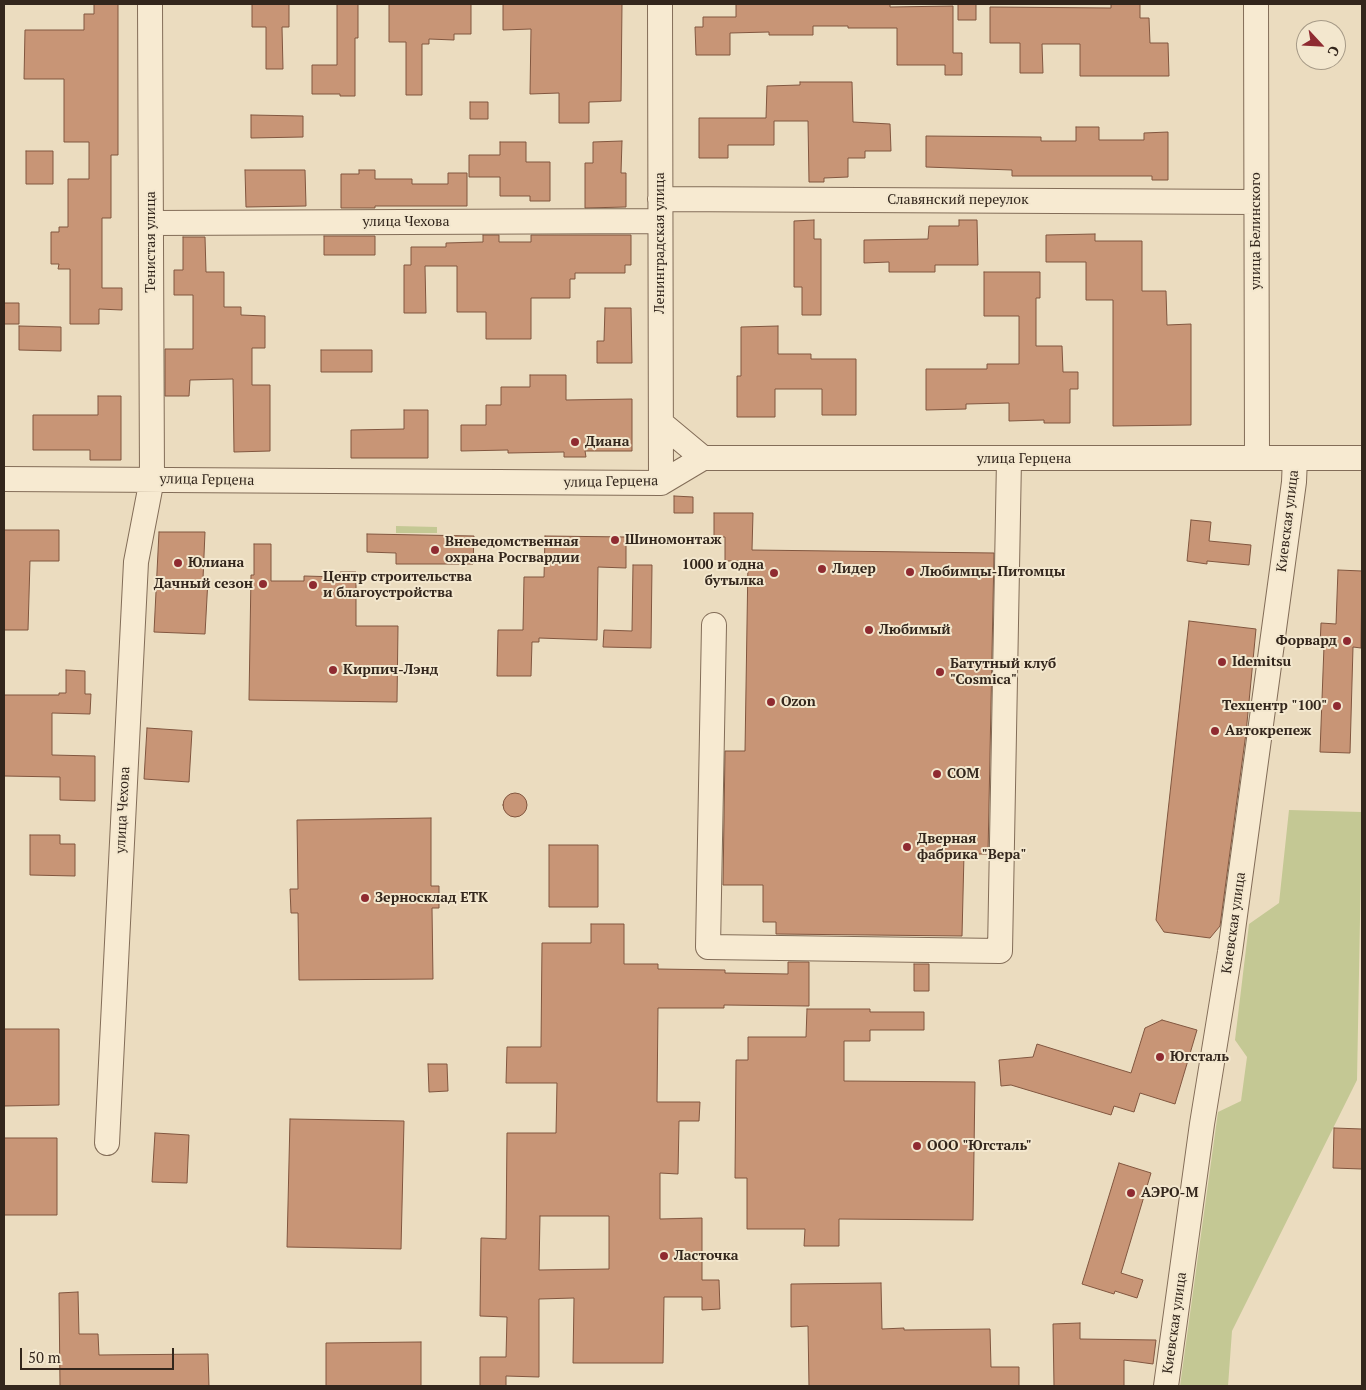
<!DOCTYPE html>
<html>
<head>
<meta charset="utf-8">
<style>
  body { margin:0 }
  #map { position:relative; width:1366px; height:1390px; overflow:hidden; background:#ebdcbf; font-family:"PT Serif",serif }
  canvas { display:block }
  .frame { position:absolute; inset:0; border:5px solid #33261c; pointer-events:none }
  .north { position:absolute; left:1296px; top:20px; width:50px; height:50px; box-sizing:border-box; background:#f3e7ce; border:1px solid #a69a87; border-radius:50%; rotate:115deg; font-size:14px; font-weight:700; line-height:20px; text-align:center; color:#33261c }
  .north::after { content:''; display:block; margin:auto; width:18px; height:22px; background:#8f2b31; clip-path:polygon(50% 0,100% 100%,50% 72%,0 100%) }
  .scale { position:absolute; left:20px; top:1348px; width:154px; height:22px; box-sizing:border-box; border:2px solid #33261c; border-top:0; padding-left:6px; font-size:15px; line-height:18px; white-space:nowrap; color:#33261c; -webkit-text-stroke:4px #f3e7ce; paint-order:stroke }
</style>
</head>
<body>
<div id="map">
<canvas width="1366" height="1390"></canvas>
<div class="frame"></div>
<div class="north">С</div>
<div class="scale">50 m</div>
</div>
<script>
const g = document.querySelector('canvas').getContext('2d');
g.lineJoin = 'round';
function paint(path, color) { g.fillStyle = color; g.fill(path, 'evenodd'); }
const shape = rows => new Path2D(rows.map(r => 'M' + r).join(''));
function strokePath(path, color, width, dash) { g.strokeStyle = color; g.lineWidth = width; g.lineCap = dash ? 'butt' : 'round'; g.setLineDash(dash || []); g.stroke(path); }
function write(font, color, halo, rows, align = 'center') {
  g.font = font + ' "PT Serif",serif'; g.lineWidth = 4; g.setLineDash([]); g.textBaseline = 'middle'; g.strokeStyle = halo; g.fillStyle = color; for (const [text, x, y, turn = 0] of rows) {
    g.save(); g.translate(x, y); g.rotate((+turn || 0) * Math.PI / 180); g.textAlign = isNaN(turn) ? turn : align; if (halo) g.strokeText(text, 0, 0); g.fillText(text, 0, 0); g.restore();
  }
}
paint(shape([
  [396,526,437,527,437,533,396,533],
  [1289,810,1362,812,1357,1080,1232,1331,1228,1386,1180,1386,1218,1112,1241,1101,1247,1057,1235,1040,1249,924,1279,903]
]), '#c4c894');
const building = shape([
  [94,4,118,4,118,155,111,155,111,218,102,218,102,288,122,288,122,310,99,309,99,324,70,324,70,269,58,269,59,264,51,264,51,232,59,232,59,227,68,227,68,179,89,179,89,142,64,142,64,79,24,79,25,30,84,30,84,14,94,14,94,4],
  [252,4,289,4,289,27,282,27,283,69,266,69,266,27,252,27,252,4],
  [337,4,358,4,358,38,355,38,355,96,340,96,340,94,312,94,312,65,337,65,337,4],
  [389,4,471,4,471,34,454,34,454,40,429,39,429,44,422,44,422,95,406,95,406,42,389,42,389,4],
  [503,4,622,4,621,101,589,102,589,123,559,123,559,93,530,94,531,29,503,30,503,4],
  [736,4,890,4,890,7,953,6,953,53,962,53,962,75,945,75,945,65,897,65,897,28,848,28,848,26,813,26,813,35,769,35,769,32,730,33,730,55,696,55,695,27,703,27,703,17,736,17,736,4],
  [958,4,976,4,976,20,958,20,958,4],
  [1111,4,1140,4,1140,18,1149,18,1150,43,1168,43,1169,76,1080,76,1080,44,1042,44,1043,73,1020,73,1020,43,990,43,990,7,1111,8,1111,4],
  [800,82,852,82,853,122,890,124,891,151,865,151,865,158,848,158,848,177,824,178,824,182,809,182,808,121,774,121,774,145,728,145,728,158,699,158,699,118,766,118,767,86,800,85,800,82],
  [470,102,488,102,488,119,470,119,470,102],
  [251,115,303,116,303,137,251,138,251,115],
  [1076,127,1099,127,1099,140,1144,140,1144,133,1168,132,1168,180,1152,180,1152,176,1012,176,1012,170,926,167,926,136,1041,137,1041,141,1076,141,1076,127],
  [622,141,621,173,626,173,626,207,585,208,585,163,593,163,593,142,622,141],
  [500,142,526,142,526,162,550,162,550,201,530,201,530,196,500,196,500,177,469,177,469,155,500,155,500,142],
  [26,151,53,151,53,184,26,184,26,151],
  [245,170,305,170,306,206,246,207,245,170],
  [359,170,375,170,375,179,412,179,412,184,448,184,448,173,467,173,467,206,375,206,375,208,341,208,341,174,359,174,359,170],
  [814,220,814,239,821,239,821,315,802,315,802,287,794,287,794,221,814,220],
  [959,220,977,220,978,265,935,265,935,272,889,272,889,262,864,263,864,240,928,239,929,226,959,226,959,220],
  [1095,234,1095,241,1142,241,1142,291,1166,291,1167,325,1191,324,1191,425,1113,426,1113,300,1086,300,1086,262,1046,262,1046,235,1095,234],
  [483,235,499,235,499,242,531,242,531,235,631,235,631,265,625,265,625,273,575,273,575,279,570,279,570,298,531,298,531,339,486,339,486,312,457,312,457,266,425,266,426,313,404,313,404,265,411,265,411,247,446,247,446,243,483,242,483,235],
  [324,236,375,236,375,255,324,255,324,236],
  [183,237,205,237,206,272,224,272,224,307,241,307,241,315,265,316,265,348,252,348,252,385,270,385,270,451,234,452,233,379,190,380,189,396,165,396,165,349,193,349,193,295,174,295,174,270,183,270,183,237],
  [984,272,1040,272,1040,298,1036,298,1036,346,1062,346,1063,372,1078,372,1078,389,1070,389,1070,423,1044,423,1044,420,1009,421,1009,403,966,404,966,409,926,410,926,369,987,369,987,364,1019,364,1019,316,984,316,984,272],
  [4,303,19,303,19,324,4,324,4,303],
  [605,308,631,308,632,363,597,363,597,341,604,341,605,308],
  [19,326,61,327,61,351,19,350,19,326],
  [778,326,778,354,811,354,811,359,856,359,856,415,822,415,822,389,775,389,775,417,737,417,737,376,741,376,741,327,778,326],
  [321,350,372,350,372,372,321,372,321,350],
  [530,375,566,375,566,400,632,399,632,451,585,451,586,457,564,457,564,452,508,453,508,450,461,451,461,425,486,425,486,405,501,405,501,387,530,387,530,375],
  [98,396,121,396,121,460,90,460,90,450,33,450,33,415,98,415,98,396],
  [404,410,428,410,428,458,351,458,351,430,404,429,404,410],
  [674,496,693,497,693,513,674,513,674,496],
  [714,513,753,513,752,550,994,553,988,854,964,854,962,936,776,934,776,922,763,922,763,885,723,885,725,751,745,751,748,561,725,561,725,537,714,537,714,513],
  [1191,520,1211,522,1209,541,1251,545,1249,565,1207,561,1207,564,1187,561,1191,520],
  [4,530,59,530,59,561,30,561,28,630,4,630,4,530],
  [159,532,205,532,203,579,208,579,205,634,154,632,159,532],
  [367,534,474,536,473,564,396,564,396,553,367,552,367,534],
  [545,536,626,537,626,568,598,567,597,640,539,638,539,642,532,642,531,676,497,676,498,630,523,630,524,577,544,577,545,536],
  [254,544,271,544,271,581,304,581,304,576,340,577,340,572,356,572,356,626,398,626,397,702,249,700,251,575,254,575,254,544],
  [633,565,652,565,651,648,603,647,604,630,632,631,633,565],
  [1338,570,1362,571,1361,648,1353,647,1350,753,1320,752,1324,646,1320,646,1321,623,1336,624,1338,570],
  [1189,621,1256,629,1246,733,1220,926,1210,938,1164,932,1156,920,1189,621],
  [66,670,85,671,85,694,91,694,90,714,52,713,52,755,95,756,95,801,60,800,60,777,4,776,4,695,59,695,59,693,66,693,66,670],
  [147,728,192,731,189,782,144,779,147,728],
  '503 805a12 12 0 1 1 24 0a12 12 0 1 1-24 0Z',
  [431,818,431,886,439,886,439,908,432,908,433,979,299,980,298,913,291,913,290,889,298,889,297,820,431,818],
  [30,835,60,835,60,844,75,844,75,876,30,875,30,835],
  [549,845,598,845,598,907,549,907,549,845],
  [591,924,624,924,624,964,658,964,658,969,725,970,725,973,788,974,788,962,809,962,809,1006,724,1005,724,1008,658,1008,657,1102,700,1102,699,1121,679,1121,678,1174,660,1173,660,1219,702,1218,702,1280,719,1280,720,1309,702,1310,702,1297,664,1297,663,1363,573,1363,574,1298,539,1299,539,1377,506,1376,506,1386,480,1386,480,1357,506,1357,507,1317,480,1316,481,1238,506,1239,507,1133,556,1133,557,1083,506,1083,507,1047,541,1047,542,943,591,943,591,924],
  [540,1216,609,1216,609,1269,539,1270,540,1216],
  [914,964,929,964,929,991,914,991,914,964],
  [807,1009,870,1009,870,1012,924,1012,924,1030,870,1030,870,1041,844,1041,844,1081,975,1082,973,1220,839,1219,839,1246,804,1246,805,1229,747,1229,747,1178,735,1178,736,1060,748,1060,748,1037,806,1037,807,1009],
  [1162,1020,1197,1030,1175,1104,1140,1093,1134,1112,1114,1106,1111,1115,1011,1085,1001,1086,999,1060,1033,1057,1037,1044,1131,1073,1145,1028,1162,1020],
  [4,1029,59,1029,59,1105,4,1106,4,1029],
  [428,1064,447,1064,448,1091,429,1092,428,1064],
  [290,1119,404,1121,401,1249,287,1247,290,1119],
  [1334,1128,1362,1129,1362,1169,1333,1168,1334,1128],
  [155,1133,189,1135,187,1183,152,1182,155,1133],
  [4,1138,57,1138,57,1215,4,1215,4,1138],
  [1119,1163,1151,1173,1121,1273,1143,1280,1137,1298,1115,1291,1114,1294,1082,1284,1119,1163],
  [881,1283,882,1329,904,1328,904,1330,990,1329,991,1367,1019,1367,1019,1386,809,1386,808,1326,791,1327,791,1284,881,1283],
  [78,1292,79,1334,98,1334,99,1355,208,1354,209,1386,60,1386,59,1293,78,1292],
  [1080,1323,1080,1339,1156,1340,1153,1364,1124,1360,1124,1386,1054,1386,1053,1324,1080,1323],
  [421,1342,421,1386,326,1386,326,1343,421,1342]
]);
paint(building, '#c89576');
strokePath(building, '#81563f', 1);
const minor = shape([
  [660,4,661,483],
  [1256,4,1257,458],
  [660,199,1256,202],
  [151,223,660,221],
  [661,423,703,458],
  [4,479,661,483,703,458,1362,458],
  [714,625,708,947,1000,951,1009,459],
  [107,1143,136,562,152,479,150,4],
  [1166,1386,1202,1124,1230,952,1294,482,1295,458]
]);
strokePath(minor, '#836d58', 26);
strokePath(minor, '#f7ead1', 24);
for (const [x, y, r, color] of [
  [575,442,5,"#8f2b31"],
  [615,540,5,"#8f2b31"],
  [435,550,5,"#8f2b31"],
  [178,563,5,"#8f2b31"],
  [822,569,5,"#8f2b31"],
  [910,572,5,"#8f2b31"],
  [774,573,5,"#8f2b31"],
  [263,584,5,"#8f2b31"],
  [313,585,5,"#8f2b31"],
  [869,630,5,"#8f2b31"],
  [1347,641,5,"#8f2b31"],
  [1222,662,5,"#8f2b31"],
  [333,670,5,"#8f2b31"],
  [940,672,5,"#8f2b31"],
  [771,702,5,"#8f2b31"],
  [1337,706,5,"#8f2b31"],
  [1215,731,5,"#8f2b31"],
  [937,774,5,"#8f2b31"],
  [907,847,5,"#8f2b31"],
  [365,898,5,"#8f2b31"],
  [1160,1057,5,"#8f2b31"],
  [917,1146,5,"#8f2b31"],
  [1131,1193,5,"#8f2b31"],
  [664,1256,5,"#8f2b31"]
]) { const dot = new Path2D(); dot.arc(x, y, r, 0, 2 * Math.PI); g.fillStyle = color; g.fill(dot); strokePath(dot, '#f3e7ce', 2); }
write('14px', '#33261c', '#f3e7ce', [
  ["Славянский переулок",958,200],
  ["улица Чехова",406,222],
  ["улица Белинского",1256,231,-90],
  ["Тенистая улица",151,242,-90],
  ["Ленинградская улица",660,243,-90],
  ["улица Герцена",1024,459],
  ["улица Герцена",207,480,1],
  ["улица Герцена",611,482,-1],
  ["Киевская улица",1288,521,-83],
  ["улица Чехова",123,810,-87],
  ["Киевская улица",1234,923,-82],
  ["Киевская улица",1175,1323,-82]
]);
write('bold 14px', '#33261c', '#f3e7ce', [
  ["Диана",585,442],
  ["Шиномонтаж",625,540],
  ["Вневедомственная",445,542],
  ["охрана Росгвардии",445,558],
  ["Юлиана",188,563],
  ["1000 и одна",764,565,"right"],
  ["бутылка",764,581,"right"],
  ["Лидер",832,569],
  ["Любимцы-Питомцы",920,572],
  ["Центр строительства",323,577],
  ["и благоустройства",323,593],
  ["Дачный сезон",253,584,"right"],
  ["Любимый",879,630],
  ["Форвард",1337,641,"right"],
  ["Idemitsu",1232,662],
  ["Батутный клуб",950,664],
  ["\"Cosmica\"",950,680],
  ["Кирпич-Лэнд",343,670],
  ["Ozon",781,702],
  ["Техцентр \"100\"",1327,706,"right"],
  ["Автокрепеж",1225,731],
  ["СОМ",947,774],
  ["Дверная",917,839],
  ["фабрика \"Вера\"",917,855],
  ["Зерносклад ЕТК",375,898],
  ["Югсталь",1170,1057],
  ["ООО \"Югсталь\"",927,1146],
  ["АЭРО-М",1141,1193],
  ["Ласточка",674,1256]
], 'left');
</script>
</body>
</html>
